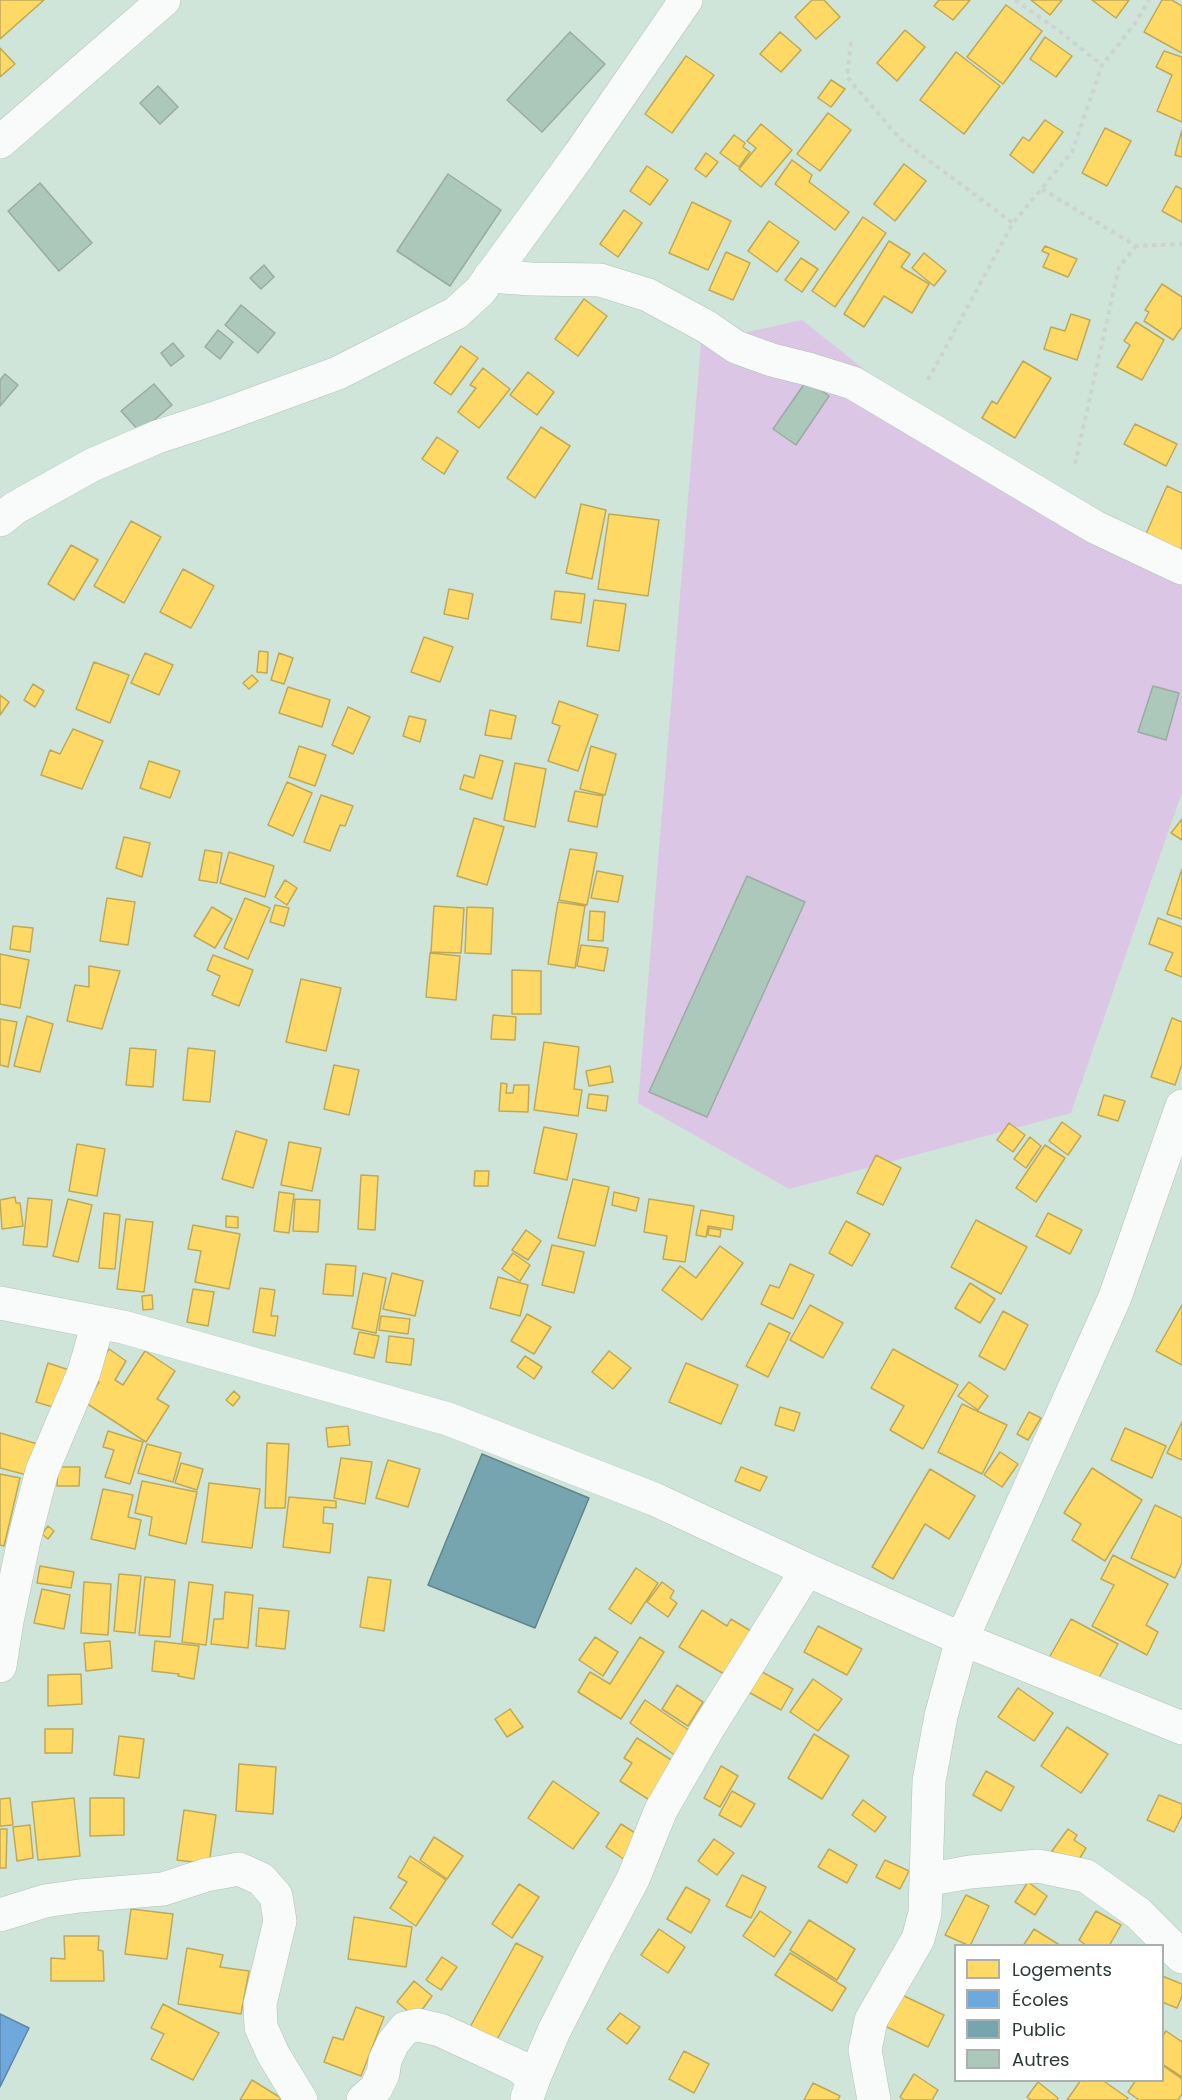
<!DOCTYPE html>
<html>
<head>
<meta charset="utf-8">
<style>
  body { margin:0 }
  #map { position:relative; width:1182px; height:2100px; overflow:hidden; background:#cfe5d9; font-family:Poppins,sans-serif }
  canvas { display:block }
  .legend { position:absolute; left:954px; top:1944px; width:210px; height:138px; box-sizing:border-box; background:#fff; border:2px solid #aab0ad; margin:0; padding:8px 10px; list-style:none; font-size:18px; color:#2b3a32 }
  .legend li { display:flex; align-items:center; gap:12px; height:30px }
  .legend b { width:30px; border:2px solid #aab0ad }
</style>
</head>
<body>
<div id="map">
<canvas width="1182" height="2100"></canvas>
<ul class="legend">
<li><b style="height:16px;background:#ffd966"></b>Logements</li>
<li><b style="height:16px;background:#6fa8dc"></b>Écoles</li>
<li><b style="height:16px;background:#76a5af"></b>Public</li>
<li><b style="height:16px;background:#acc8ba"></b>Autres</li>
</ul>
</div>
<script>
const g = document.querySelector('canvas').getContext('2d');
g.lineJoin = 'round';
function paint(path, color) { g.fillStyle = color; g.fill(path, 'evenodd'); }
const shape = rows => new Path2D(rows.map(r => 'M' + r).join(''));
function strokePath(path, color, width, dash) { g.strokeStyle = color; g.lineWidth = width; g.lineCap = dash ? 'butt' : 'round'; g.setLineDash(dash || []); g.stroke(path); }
paint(shape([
  [802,320,1059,524,1182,585,1182,792,1071,1113,789,1189,638,1103,701,342]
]), '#dcc6e5');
const homes = shape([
  [0,0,44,0,0,39,0,0],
  [812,0,824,0,840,17,816,39,795,17,812,0],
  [939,0,970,0,953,20,934,6,939,0],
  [1031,0,1062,0,1050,15,1031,0],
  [1092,0,1129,0,1116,18,1092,0],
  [1162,0,1172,0,1182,6,1182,53,1144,32,1162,0],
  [1006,5,1042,31,1003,84,967,57,1006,5],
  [905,30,925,47,897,81,877,63,905,30],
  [780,32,801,50,781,72,760,54,780,32],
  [1045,37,1072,56,1056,77,1030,59,1045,37],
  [0,48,15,64,0,77,0,48],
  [1164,51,1182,57,1182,122,1157,111,1172,75,1156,67,1164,51],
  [956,52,1000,86,964,134,920,100,956,52],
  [686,56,714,75,672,133,645,114,686,56],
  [831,80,845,89,831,107,818,98,831,80],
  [828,113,851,130,820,171,797,154,828,113],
  [1045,120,1063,132,1033,173,1010,155,1023,137,1029,141,1045,120],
  [761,124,792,150,761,187,739,169,756,148,747,141,761,124],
  [1105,128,1131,141,1107,186,1082,173,1105,128],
  [1182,130,1182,157,1175,155,1182,130],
  [734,135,745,143,743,147,750,152,739,167,720,153,734,135],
  [706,153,718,162,706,177,695,169,706,153],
  [792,160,812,175,809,182,849,212,835,230,775,184,792,160],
  [904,164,926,181,895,221,874,204,904,164],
  [647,166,668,180,650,205,630,191,647,166],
  [1176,186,1182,189,1182,222,1162,211,1176,186],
  [692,202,731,221,708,270,669,253,692,202],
  [624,210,642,223,618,257,600,244,624,210],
  [863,217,886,233,835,307,812,291,863,217],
  [769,221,799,242,777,272,748,251,769,221],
  [889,241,910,254,901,267,929,284,912,313,884,296,864,327,844,314,889,241],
  [1045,246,1077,259,1068,277,1043,267,1049,254,1042,251,1045,246],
  [726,252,750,263,733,300,709,290,726,252],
  [924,253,946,271,934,286,912,268,924,253],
  [801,258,818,269,802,292,785,280,801,258],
  [1162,284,1182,297,1182,327,1173,340,1144,321,1149,312,1145,310,1162,284],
  [584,299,607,316,578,356,555,339,584,299],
  [1071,314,1090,320,1077,360,1044,349,1051,327,1065,331,1071,314],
  [1136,322,1164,340,1142,380,1117,367,1130,345,1124,341,1136,322],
  [461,346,478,358,451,395,434,383,461,346],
  [1023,361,1051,378,1015,438,982,418,992,401,997,404,1023,361],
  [483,368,510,389,479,428,458,412,476,388,470,385,483,368],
  [528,372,554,392,537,415,510,395,528,372],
  [1135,424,1177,444,1166,466,1124,444,1135,424],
  [541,427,570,446,535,498,507,478,541,427],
  [437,437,458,451,444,474,422,459,437,437],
  [1167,486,1182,493,1182,550,1146,534,1167,486],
  [581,504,606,510,592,579,566,573,581,504],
  [609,514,659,520,648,596,598,589,609,514],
  [131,521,161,537,124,603,94,586,131,521],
  [71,545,98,560,74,600,48,584,71,545],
  [183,569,214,586,191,628,160,612,183,569],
  [449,589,473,594,468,619,444,614,449,589],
  [555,591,585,594,581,623,551,619,555,591],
  [594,600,626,604,619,651,587,646,594,600],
  [424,637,453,647,440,682,411,672,424,637],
  [259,651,268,652,267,673,257,672,259,651],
  [145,653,173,665,159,695,131,683,145,653],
  [279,653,293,658,284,684,271,680,279,653],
  [94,662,129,675,110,723,76,709,94,662],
  [252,675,258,681,249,689,243,683,252,675],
  [33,684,44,691,35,707,24,700,33,684],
  [288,687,330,700,322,727,279,713,288,687],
  [0,695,9,702,0,715,0,695],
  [559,701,598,715,578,771,548,761,560,726,552,723,559,701],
  [348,707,370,717,353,754,332,745,348,707],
  [490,710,516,716,511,739,485,735,490,710],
  [409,716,426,720,420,742,403,736,409,716],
  [73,729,103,741,82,789,41,775,50,750,60,754,73,729],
  [299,746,326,755,315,786,289,777,299,746],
  [591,746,616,754,605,795,580,789,591,746],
  [480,755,503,761,492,799,460,789,464,775,474,778,480,755],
  [149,761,180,771,170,798,140,788,149,761],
  [515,763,546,769,535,827,504,820,515,763],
  [287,782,312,793,293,836,268,825,287,782],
  [575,791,603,796,597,827,568,821,575,791],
  [321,795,353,806,345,826,340,825,330,851,304,842,321,795],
  [474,818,504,827,487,885,457,876,474,818],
  [1182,819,1182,840,1171,833,1182,819],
  [124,837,150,843,142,877,116,868,124,837],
  [570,849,597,853,587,905,559,900,570,849],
  [205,850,222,853,217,883,199,880,205,850],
  [229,852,274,866,265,897,220,883,229,852],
  [1182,869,1182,919,1167,914,1182,869],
  [597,871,623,876,618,902,591,898,597,871],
  [285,880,297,888,287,905,275,897,285,880],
  [107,898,135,902,128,945,100,941,107,898],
  [245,898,270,908,248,959,224,948,245,898],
  [558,902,585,906,575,968,548,964,558,902],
  [275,905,289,908,284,926,270,922,275,905],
  [434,906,464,908,461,953,431,952,434,906],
  [212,907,232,919,215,948,194,936,212,907],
  [467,907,493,908,491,954,465,953,467,907],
  [590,911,605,912,603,941,588,940,590,911],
  [1158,918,1182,927,1182,977,1165,970,1173,953,1149,944,1158,918],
  [13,926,33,928,30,952,10,949,13,926],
  [581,945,608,948,604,971,577,966,581,945],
  [430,953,460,956,456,1000,426,997,430,953],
  [0,954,29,960,20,1008,0,1004,0,954],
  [213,955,253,970,239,1006,212,995,220,976,207,970,213,955],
  [89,966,120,971,102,1029,67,1021,75,985,89,987,89,966],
  [512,970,541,971,541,1014,512,1014,512,970],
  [301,979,341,988,326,1051,286,1042,301,979],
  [493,1015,516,1017,515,1040,491,1039,493,1015],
  [27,1016,53,1024,40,1072,14,1066,27,1016],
  [1172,1018,1182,1022,1182,1064,1175,1085,1151,1077,1172,1018],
  [0,1019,17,1022,8,1067,0,1065,0,1019],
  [544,1042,579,1047,574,1089,582,1090,578,1116,534,1110,544,1042],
  [130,1048,156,1050,153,1087,126,1085,130,1048],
  [188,1048,215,1051,210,1102,183,1100,188,1048],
  [334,1065,359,1070,349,1115,324,1109,334,1065],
  [610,1066,613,1082,589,1086,586,1071,610,1066],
  [501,1083,507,1084,506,1093,513,1093,514,1085,529,1085,528,1112,499,1111,501,1083],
  [589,1094,608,1096,606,1111,587,1108,589,1094],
  [1104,1095,1125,1101,1118,1121,1098,1115,1104,1095],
  [1062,1122,1081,1136,1068,1155,1049,1141,1062,1122],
  [1009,1123,1025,1135,1013,1152,997,1140,1009,1123],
  [544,1127,577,1134,567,1180,534,1173,544,1127],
  [236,1131,267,1140,253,1188,222,1179,236,1131],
  [1030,1137,1041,1146,1026,1168,1014,1159,1030,1137],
  [289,1142,321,1148,312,1191,281,1185,289,1142],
  [77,1144,105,1149,97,1196,69,1191,77,1144],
  [1045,1145,1065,1158,1036,1202,1016,1188,1045,1145],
  [876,1155,901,1168,883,1205,857,1193,876,1155],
  [475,1171,489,1171,488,1186,474,1186,475,1171],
  [361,1175,378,1176,375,1230,358,1229,361,1175],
  [573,1179,609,1187,595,1246,558,1238,573,1179],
  [279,1192,294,1194,289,1233,274,1231,279,1192],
  [614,1192,639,1198,636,1211,612,1205,614,1192],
  [15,1197,16,1203,20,1203,23,1226,2,1229,0,1200,15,1197],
  [28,1198,52,1200,47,1247,23,1245,28,1198],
  [68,1199,92,1205,78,1262,53,1256,68,1199],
  [295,1199,320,1200,318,1232,293,1231,295,1199],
  [649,1199,694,1206,685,1262,663,1259,667,1236,644,1232,649,1199],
  [701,1210,734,1216,732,1230,708,1226,706,1237,696,1235,701,1210],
  [104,1213,120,1215,115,1269,99,1268,104,1213],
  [1048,1213,1082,1230,1070,1254,1036,1236,1048,1213],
  [226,1216,238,1217,238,1228,226,1227,226,1216],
  [126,1219,153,1222,144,1292,117,1289,126,1219],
  [976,1220,1027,1247,1001,1294,951,1267,976,1220],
  [846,1221,870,1234,852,1266,829,1253,846,1221],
  [193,1225,240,1234,229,1289,195,1282,201,1251,188,1249,193,1225],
  [709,1228,721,1230,720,1237,708,1235,709,1228],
  [526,1230,541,1241,528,1260,512,1250,526,1230],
  [552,1245,584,1252,574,1293,542,1285,552,1245],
  [720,1246,743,1263,702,1320,662,1290,680,1266,696,1278,720,1246],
  [513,1253,530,1265,520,1281,502,1269,513,1253],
  [326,1264,356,1266,353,1296,323,1294,326,1264],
  [790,1264,814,1275,793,1319,761,1304,770,1285,779,1288,790,1264],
  [363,1273,386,1278,376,1333,352,1328,363,1273],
  [392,1273,423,1281,415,1316,383,1309,392,1273],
  [498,1277,528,1285,520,1316,490,1308,498,1277],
  [970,1283,995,1299,980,1323,955,1308,970,1283],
  [260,1288,275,1290,271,1316,278,1316,275,1336,253,1332,260,1288],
  [193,1289,214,1292,208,1326,187,1322,193,1289],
  [152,1295,153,1309,143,1310,142,1296,152,1295],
  [810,1305,843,1323,823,1358,790,1340,810,1305],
  [1182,1305,1182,1365,1156,1351,1182,1305],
  [1003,1311,1028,1325,1005,1370,979,1356,1003,1311],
  [527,1314,551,1327,534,1354,511,1341,527,1314],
  [381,1316,410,1319,408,1334,379,1330,381,1316],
  [769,1323,790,1333,768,1377,746,1366,769,1323],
  [359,1332,379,1336,374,1358,354,1354,359,1332],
  [389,1336,414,1339,411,1365,386,1362,389,1336],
  [109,1349,126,1361,115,1380,123,1385,145,1351,175,1371,157,1399,169,1406,146,1442,86,1403,99,1382,91,1377,109,1349],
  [893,1349,958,1385,923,1449,890,1430,904,1406,871,1388,893,1349],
  [609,1351,631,1368,613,1389,592,1372,609,1351],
  [525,1356,542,1367,534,1379,517,1367,525,1356],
  [48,1363,75,1372,63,1410,36,1402,48,1363],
  [686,1363,738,1385,721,1424,669,1402,686,1363],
  [969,1382,988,1396,978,1410,958,1396,969,1382],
  [234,1391,240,1397,233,1406,226,1400,234,1391],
  [962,1404,1007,1425,982,1474,938,1452,962,1404],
  [780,1407,800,1413,794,1431,775,1425,780,1407],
  [1029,1412,1041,1418,1028,1440,1017,1434,1029,1412],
  [1182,1422,1182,1460,1167,1453,1182,1422],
  [348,1426,350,1445,328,1447,326,1428,348,1426],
  [1125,1428,1166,1446,1152,1478,1111,1460,1125,1428],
  [108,1431,143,1442,130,1484,105,1477,114,1450,103,1447,108,1431],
  [0,1433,41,1445,31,1476,0,1468,0,1433],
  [267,1443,289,1444,285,1508,265,1508,267,1443],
  [147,1444,181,1453,173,1482,138,1473,147,1444],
  [1000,1452,1018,1464,1002,1487,984,1475,1000,1452],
  [341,1458,372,1462,365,1504,334,1498,341,1458],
  [388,1460,420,1469,408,1507,376,1498,388,1460],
  [181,1463,203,1469,197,1490,175,1483,181,1463],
  [58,1467,80,1467,79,1486,57,1486,58,1467],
  [741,1467,767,1477,760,1491,735,1481,741,1467],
  [1092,1468,1142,1500,1105,1561,1072,1540,1081,1524,1064,1513,1092,1468],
  [930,1469,975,1496,949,1539,925,1524,893,1579,872,1567,930,1469],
  [0,1474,20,1478,4,1546,0,1545,0,1474],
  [142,1481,197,1492,186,1544,149,1535,152,1517,135,1513,142,1481],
  [209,1483,260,1489,252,1548,202,1542,209,1483],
  [103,1489,133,1495,128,1517,141,1520,135,1549,91,1539,103,1489],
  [289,1497,336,1501,336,1508,324,1507,323,1523,333,1524,330,1553,283,1547,289,1497],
  [1155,1505,1182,1518,1182,1563,1175,1578,1131,1558,1155,1505],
  [48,1526,54,1531,48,1539,42,1534,48,1526],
  [1113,1555,1168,1584,1146,1625,1158,1632,1147,1655,1092,1626,1114,1585,1101,1579,1113,1555],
  [40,1566,74,1572,71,1588,37,1583,40,1566],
  [636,1568,658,1583,631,1624,609,1609,636,1568],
  [119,1574,141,1576,135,1633,114,1631,119,1574],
  [145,1577,175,1580,170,1637,139,1635,145,1577],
  [368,1577,391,1580,384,1631,360,1627,368,1577],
  [84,1582,111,1584,108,1635,81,1633,84,1582],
  [189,1582,213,1585,206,1645,182,1642,189,1582],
  [662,1582,674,1591,670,1598,677,1603,668,1617,647,1602,662,1582],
  [42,1589,70,1595,64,1629,34,1623,42,1589],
  [225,1592,253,1595,248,1648,211,1644,214,1619,223,1619,225,1592],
  [259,1608,289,1611,285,1649,256,1646,259,1608],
  [702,1610,727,1626,731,1619,756,1634,729,1677,679,1647,702,1610],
  [1071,1619,1118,1644,1096,1683,1049,1658,1071,1619],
  [818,1626,862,1649,847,1675,804,1652,818,1626],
  [595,1637,618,1652,603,1676,579,1660,595,1637],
  [640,1637,664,1652,621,1719,578,1692,590,1672,610,1684,640,1637],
  [110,1641,112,1668,86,1671,84,1643,110,1641],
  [155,1641,199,1646,194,1679,178,1676,179,1674,152,1671,155,1641],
  [755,1668,793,1689,781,1710,743,1689,755,1668],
  [81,1674,82,1704,48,1706,48,1675,81,1674],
  [813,1679,842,1699,818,1731,790,1712,813,1679],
  [677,1685,703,1702,688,1726,662,1709,677,1685],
  [1018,1688,1053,1713,1034,1741,998,1717,1018,1688],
  [645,1700,693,1733,676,1756,630,1723,645,1700],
  [510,1709,523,1727,507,1737,495,1719,510,1709],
  [1067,1727,1108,1754,1081,1793,1041,1766,1067,1727],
  [45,1729,73,1729,72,1753,45,1753,45,1729],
  [814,1734,849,1756,822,1799,788,1778,814,1734],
  [119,1736,144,1739,139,1778,114,1775,119,1736],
  [637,1738,676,1763,651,1801,620,1781,632,1763,624,1758,637,1738],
  [239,1764,276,1767,273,1814,236,1811,239,1764],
  [721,1766,738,1776,720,1807,704,1798,721,1766],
  [986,1771,1014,1787,1001,1811,973,1795,986,1771],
  [553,1781,599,1813,573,1849,528,1818,553,1781],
  [732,1791,755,1804,741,1827,719,1815,732,1791],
  [1159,1795,1182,1804,1182,1816,1174,1832,1147,1820,1159,1795],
  [10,1798,13,1825,0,1826,0,1799,10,1798],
  [74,1798,80,1856,38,1860,32,1802,74,1798],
  [90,1798,124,1798,124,1835,90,1836,90,1798],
  [863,1800,886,1817,875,1832,852,1815,863,1800],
  [184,1810,216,1815,209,1864,177,1860,184,1810],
  [621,1824,640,1836,625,1860,606,1847,621,1824],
  [30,1825,33,1858,17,1861,13,1827,30,1825],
  [0,1829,7,1829,6,1868,0,1868,0,1829],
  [1068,1829,1077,1835,1074,1840,1086,1848,1075,1866,1052,1851,1068,1829],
  [434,1837,463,1856,447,1879,420,1860,434,1837],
  [714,1839,734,1853,717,1875,698,1861,714,1839],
  [829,1849,857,1865,847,1883,818,1867,829,1849],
  [410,1856,446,1880,416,1926,390,1908,407,1882,398,1877,410,1856],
  [885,1860,909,1871,900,1889,876,1877,885,1860],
  [742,1875,766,1887,751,1918,726,1906,742,1875],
  [1028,1882,1047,1896,1035,1915,1015,1902,1028,1882],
  [519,1884,539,1897,512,1938,492,1924,519,1884],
  [686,1887,710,1900,691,1933,667,1919,686,1887],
  [966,1895,989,1906,970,1946,945,1935,966,1895],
  [131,1909,173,1914,167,1959,125,1954,131,1909],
  [760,1911,791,1932,774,1957,743,1936,760,1911],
  [1096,1911,1121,1925,1109,1946,1087,1946,1079,1940,1096,1911],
  [354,1917,412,1927,406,1967,348,1959,354,1917],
  [809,1920,855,1949,837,1980,790,1950,809,1920],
  [659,1929,685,1947,668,1973,641,1955,659,1929],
  [1034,1929,1061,1946,1023,1946,1034,1929],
  [64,1936,99,1936,98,1950,103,1951,104,1981,51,1981,51,1958,65,1959,64,1936],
  [516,1943,543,1957,495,2043,469,2029,516,1943],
  [187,1948,223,1955,220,1967,249,1971,241,2014,178,2004,187,1948],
  [790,1953,846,1988,832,2011,775,1975,790,1953],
  [442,1957,457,1967,441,1990,426,1980,442,1957],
  [1162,1976,1182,1984,1182,1996,1177,2008,1162,2002,1162,1976],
  [414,1981,432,1996,416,2018,397,2002,414,1981],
  [900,1994,944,2015,928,2047,885,2026,900,1994],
  [163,2004,219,2033,193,2080,151,2059,164,2034,151,2028,163,2004],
  [356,2007,384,2017,361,2076,324,2062,333,2037,343,2040,356,2007],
  [620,2013,640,2027,627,2044,607,2029,620,2013],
  [1166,2031,1182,2042,1182,2077,1162,2064,1162,2037,1166,2031],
  [684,2051,709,2064,694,2093,669,2079,684,2051],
  [1162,2065,1182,2079,1182,2094,1178,2100,1139,2100,1128,2092,1136,2080,1162,2080,1162,2065],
  [914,2074,938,2090,932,2100,904,2100,900,2097,914,2074],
  [252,2080,281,2098,280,2100,240,2100,252,2080],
  [1081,2080,1102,2080,1128,2098,1126,2100,1067,2100,1081,2080],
  [1038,2082,1058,2098,1057,2100,1031,2100,1027,2097,1038,2082],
  [813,2083,840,2096,838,2100,804,2100,813,2083]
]);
paint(homes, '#ffd966');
strokePath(homes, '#bfa956', 1.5);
const schools = shape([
  [0,2014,29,2028,0,2087,0,2014]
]);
paint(schools, '#6fa8dc');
strokePath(schools, '#5b87a9', 1.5);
const public = shape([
  [482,1454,589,1498,535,1628,428,1585,482,1454]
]);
paint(public, '#76a5af');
strokePath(public, '#60858a', 1.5);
const building = shape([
  [570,32,605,64,542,132,507,100,570,32],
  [158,86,178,107,160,124,140,103,158,86],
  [448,174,501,210,450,286,397,251,448,174],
  [40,183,92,243,59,271,8,211,40,183],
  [264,265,274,277,261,289,250,278,264,265],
  [241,305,275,333,258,353,225,325,241,305],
  [218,330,233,342,220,359,205,347,218,330],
  [173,343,184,356,171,366,161,353,173,343],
  [5,374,18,385,0,406,0,380,5,374],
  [807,380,829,396,796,445,773,429,807,380],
  [154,384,172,405,140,432,121,411,154,384],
  [1153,686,1179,693,1166,740,1138,732,1153,686],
  [747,876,805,902,707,1117,649,1092,747,876]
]);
paint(building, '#acc8ba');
strokePath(building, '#9baba3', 1.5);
const minor = shape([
  [0,142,164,0],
  [490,276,531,279,600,280,648,295,707,327,736,347,772,360,808,369,853,383,1095,527,1182,568],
  [0,520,15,508,92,465,157,437,218,417,338,373,456,313,480,291,579,155,686,0],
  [0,1303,123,1327,448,1419,654,1499,807,1570,962,1639,1182,1728],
  [0,1666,7,1621,24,1540,42,1471,84,1372,98,1323],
  [926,1880,970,1872,1038,1866,1086,1876,1138,1913,1182,1957],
  [0,1915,45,1901,79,1896,163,1889,206,1875,239,1869,261,1879,276,1896,280,1921,260,2004,261,2027,273,2054,301,2100],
  [534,2078,554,2031,591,1958,633,1879,661,1810,707,1730,807,1570],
  [363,2100,376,2088,383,2074,385,2060,393,2043,405,2028,418,2025,440,2030,518,2066,534,2078,527,2098],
  [874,2100,865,2050,871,2020,918,1939,925,1913,929,1781,941,1716,962,1639,1115,1297,1182,1106]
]);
strokePath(minor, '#b1c2b9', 34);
strokePath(shape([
  [1015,0,1055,28,1102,65],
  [851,42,847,77,900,139,1013,223],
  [1042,189,1136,246,1182,244],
  [928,380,1013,223,1072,152,1102,65,1136,22,1149,0],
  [1075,464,1119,267,1136,246]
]), '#cdd4d0', 4, [4.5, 4.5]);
strokePath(minor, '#f8fbf9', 33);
</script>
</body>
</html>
